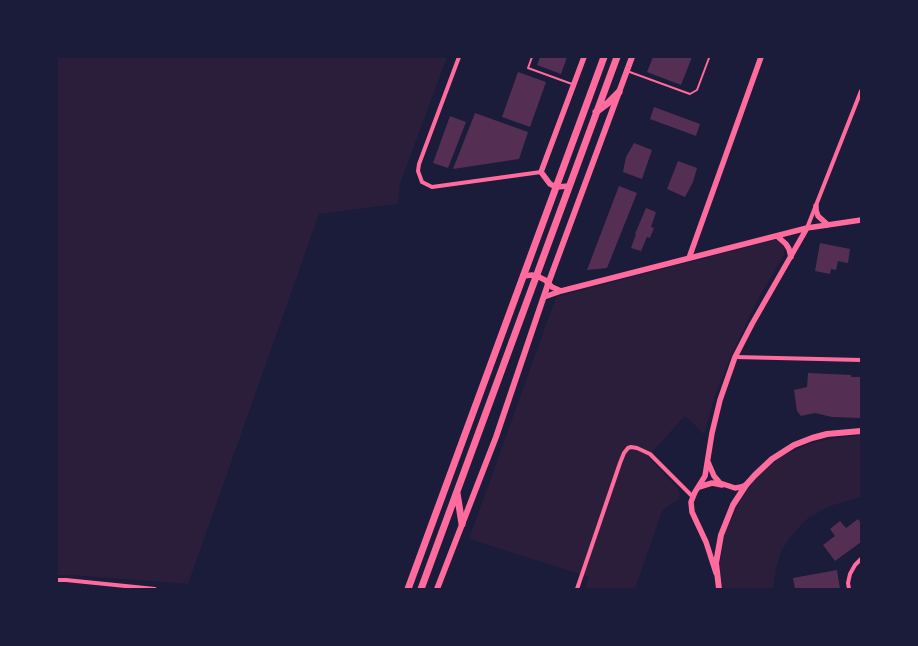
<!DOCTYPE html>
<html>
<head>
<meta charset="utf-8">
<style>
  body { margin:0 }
  #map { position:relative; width:918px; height:646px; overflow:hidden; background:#1b1b3a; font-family:Raleway,sans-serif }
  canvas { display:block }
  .frame { position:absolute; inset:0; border:58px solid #1b1b3a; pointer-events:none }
</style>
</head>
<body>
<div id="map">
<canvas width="918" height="646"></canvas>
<div class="frame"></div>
</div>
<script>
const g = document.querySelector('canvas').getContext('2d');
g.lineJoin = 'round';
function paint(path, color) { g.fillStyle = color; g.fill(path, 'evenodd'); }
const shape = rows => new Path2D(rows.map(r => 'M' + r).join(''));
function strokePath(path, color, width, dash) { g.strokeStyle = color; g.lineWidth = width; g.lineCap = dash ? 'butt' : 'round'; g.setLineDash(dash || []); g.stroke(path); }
paint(shape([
  [57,57,447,57,400,184,398,204,319,214,188,584,72,575,57,575],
  [778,239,784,244,785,249,783,257,758,299,731,356,715,396,704,434,685,416,653,451,650,458,651,460,677,487,680,494,679,500,671,504,662,511,635,589,585,589,589,577,469,539,556,297],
  [861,435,861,497,830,506,808,518,793,534,781,551,776,568,773,589,723,589,719,569,725,532,747,487,766,468,784,455,812,443,831,439]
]), '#2a1e3b');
paint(shape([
  [540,57,567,57,561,74,537,65],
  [653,57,692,57,681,85,647,72],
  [518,72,546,82,530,127,502,117],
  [654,107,700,124,696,136,650,119],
  [475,113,528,132,519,159,453,169],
  [450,116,466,122,448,168,433,163],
  [634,143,652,150,642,179,623,172,626,157],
  [678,161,697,168,693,182,685,197,667,189],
  [619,186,637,193,607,268,587,270],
  [646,208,656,212,651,227,654,228,650,238,647,237,641,251,631,248,636,234,635,234],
  [820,243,850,249,848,263,838,261,836,270,831,269,830,274,815,271],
  [808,373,851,375,851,377,861,377,861,418,832,417,815,413,801,416,797,411,794,390,807,387],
  [858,519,861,523,861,542,835,561,823,545,835,536,830,529,840,521,846,528],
  [837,570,840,589,795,589,793,578]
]), '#542f53');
strokePath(shape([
  [532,57,528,68,572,84],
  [627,71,690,94,697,90,709,58]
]), '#ff6b9d', 2);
strokePath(shape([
  [459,57,419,164,418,171,422,182,432,187,541,172],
  [807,228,861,91],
  [735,357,861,360],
  [57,580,66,580,155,589],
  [577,589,620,463,624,453,628,448,631,447,637,448,650,454,693,497],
  [849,589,848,583,850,574,855,565,861,559]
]), '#ff6b9d', 4);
strokePath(shape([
  [569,186,556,187,550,184,541,172,584,57],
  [816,206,816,210,818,216,828,225],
  [777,236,786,244,789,249,791,257],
  [689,258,761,57],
  [523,276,532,275,539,277,545,280,552,287,561,291],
  [544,297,561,291,807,228,861,220],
  [708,462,714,476,720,483,735,488,741,487,746,485],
  [699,487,712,483,722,485],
  [716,573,706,542,692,512,691,502,695,492,705,476,712,433,720,400,735,357,752,324,807,228]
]), '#ff6b9d', 5.5);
strokePath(shape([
  [437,589,496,437,548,284,632,57],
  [719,589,716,563,721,535,733,505,746,485,755,475,772,459,794,445,812,438,827,434,861,431]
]), '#ff6b9d', 6);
strokePath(shape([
  [596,112,608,103,619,92],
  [457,493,462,524],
  [408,589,604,57],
  [421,589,617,57]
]), '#ff6b9d', 7);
</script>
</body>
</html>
